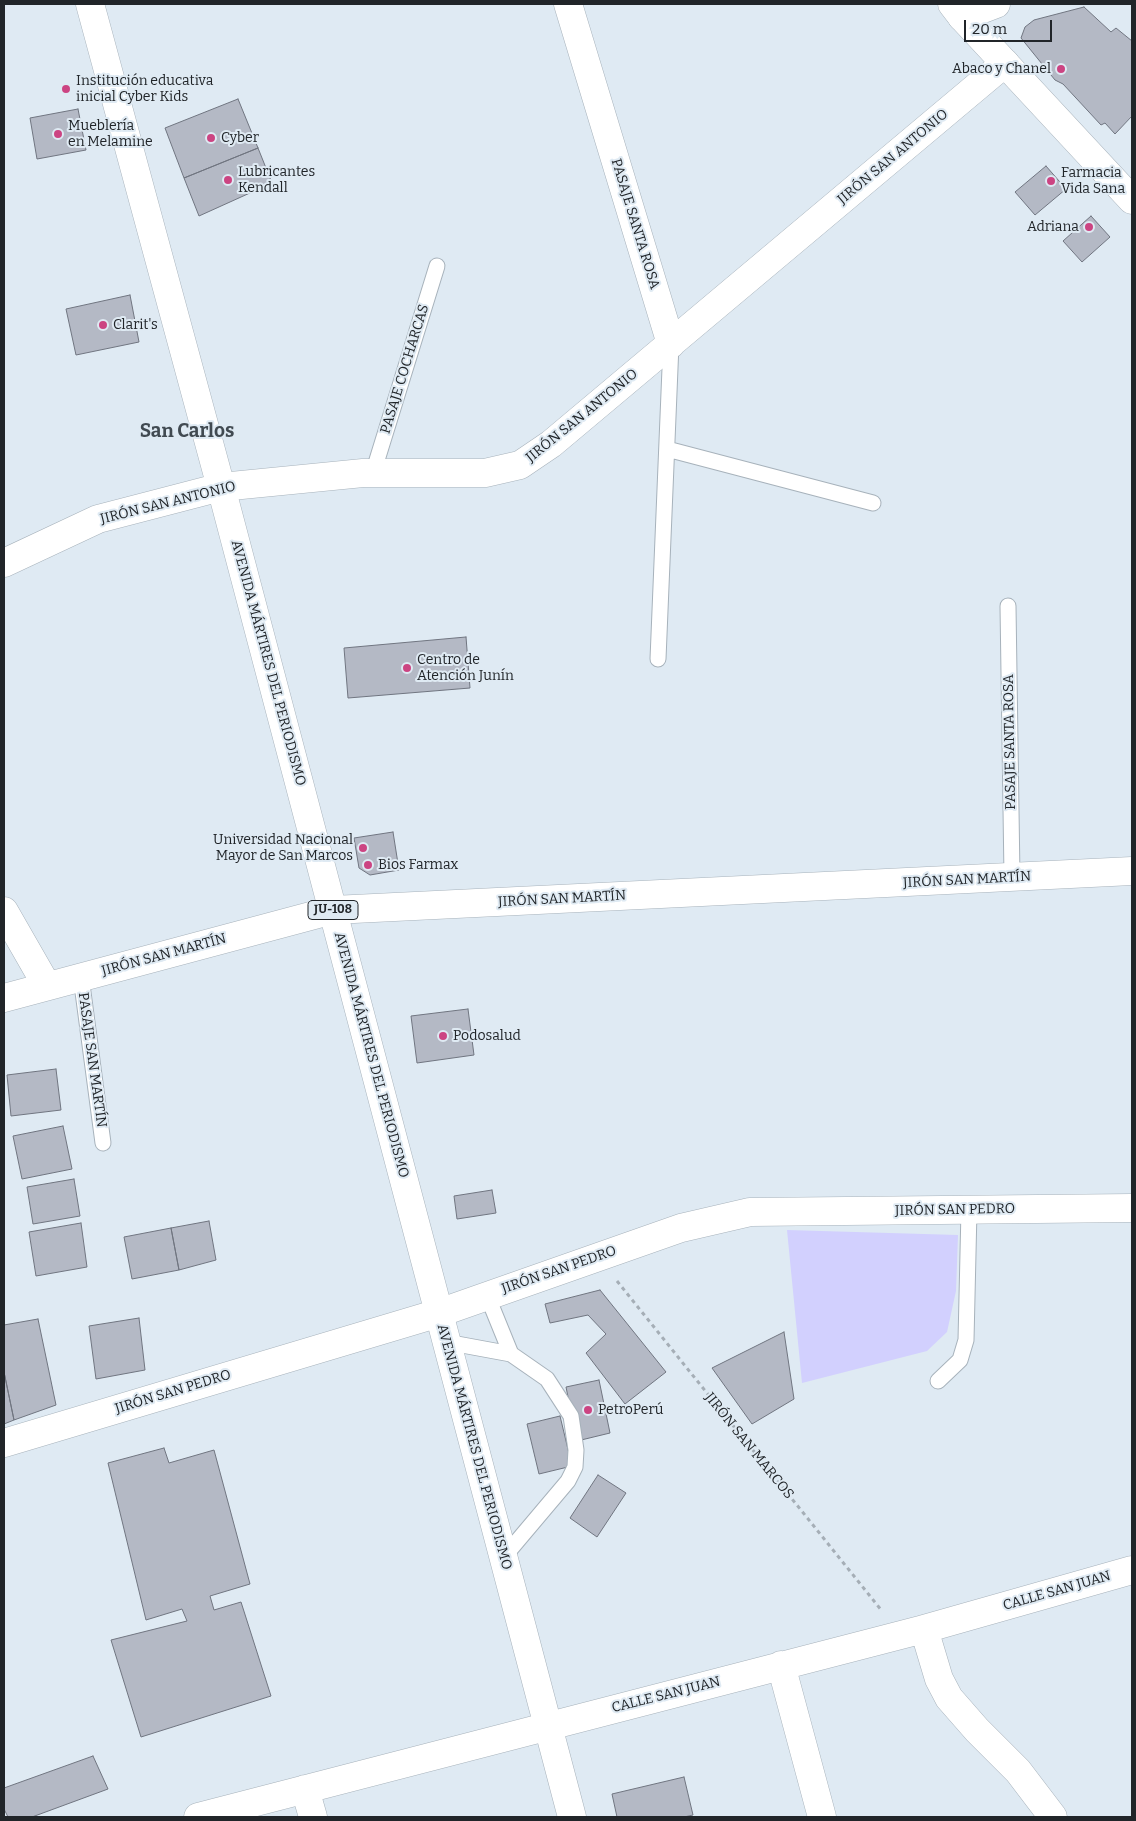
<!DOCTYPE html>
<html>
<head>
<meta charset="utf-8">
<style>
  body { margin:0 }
  #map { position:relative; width:1136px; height:1821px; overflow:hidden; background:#dfeaf3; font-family:Bitter,serif }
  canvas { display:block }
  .frame { position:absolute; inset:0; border:5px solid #212529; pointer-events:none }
  .scale { position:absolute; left:964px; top:20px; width:88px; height:22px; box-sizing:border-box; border:2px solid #212529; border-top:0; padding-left:6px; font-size:15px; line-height:18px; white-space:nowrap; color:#212529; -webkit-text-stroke:4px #dfeaf3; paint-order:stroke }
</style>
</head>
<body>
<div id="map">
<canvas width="1136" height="1821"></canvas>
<div class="frame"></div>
<div class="scale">20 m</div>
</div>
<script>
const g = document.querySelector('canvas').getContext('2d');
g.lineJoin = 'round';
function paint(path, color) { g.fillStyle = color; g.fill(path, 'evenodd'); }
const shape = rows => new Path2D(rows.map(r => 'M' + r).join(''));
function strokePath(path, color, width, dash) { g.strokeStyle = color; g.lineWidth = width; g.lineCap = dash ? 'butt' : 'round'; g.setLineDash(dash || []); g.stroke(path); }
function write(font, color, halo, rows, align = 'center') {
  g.font = font + ' Bitter,serif'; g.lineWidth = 4; g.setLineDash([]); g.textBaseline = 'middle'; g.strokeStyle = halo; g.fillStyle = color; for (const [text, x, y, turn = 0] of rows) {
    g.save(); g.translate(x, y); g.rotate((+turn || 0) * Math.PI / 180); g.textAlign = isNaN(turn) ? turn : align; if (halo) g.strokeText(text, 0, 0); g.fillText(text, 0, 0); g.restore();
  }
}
paint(shape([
  [787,1230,958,1235,956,1291,947,1332,927,1351,802,1383]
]), '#d2d0fe');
const building = shape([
  [1084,7,1111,32,1116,28,1132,41,1132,116,1115,134,1105,123,1101,125,1063,84,1055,80,1021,38,1025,27,1034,20,1084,7],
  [238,99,258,148,184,178,165,128,238,99],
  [78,109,86,150,37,159,30,118,78,109],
  [258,148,272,183,199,216,184,178,258,148],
  [1046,166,1066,189,1035,215,1015,192,1046,166],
  [1091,216,1110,237,1082,262,1063,241,1091,216],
  [130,295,139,342,76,355,66,309,130,295],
  [466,637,470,688,348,698,344,648,466,637],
  [393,832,399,870,370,875,359,868,354,838,393,832],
  [468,1009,474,1055,417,1063,411,1016,468,1009],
  [56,1069,61,1110,11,1116,7,1075,56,1069],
  [63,1126,72,1169,22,1179,13,1136,63,1126],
  [74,1179,80,1216,33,1224,27,1187,74,1179],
  [492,1190,496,1213,457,1219,454,1196,492,1190],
  [209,1221,216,1260,179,1270,171,1228,209,1221],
  [81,1223,87,1267,36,1276,29,1232,81,1223],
  [171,1228,179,1270,132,1279,124,1237,171,1228],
  [600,1290,666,1372,625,1404,586,1353,606,1334,588,1315,550,1323,545,1304,600,1290],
  [139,1318,145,1370,96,1379,89,1326,139,1318],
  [38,1319,56,1405,14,1420,4,1372,4,1325,38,1319],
  [784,1332,794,1399,752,1424,712,1368,784,1332],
  [4,1372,14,1420,4,1424,4,1372],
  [599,1380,610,1433,577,1441,566,1387,599,1380],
  [560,1416,572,1466,539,1474,527,1424,560,1416],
  [164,1448,169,1463,214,1450,250,1584,210,1596,214,1610,241,1602,271,1696,141,1737,111,1640,187,1621,182,1609,146,1620,108,1463,164,1448],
  [598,1475,626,1493,597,1537,570,1518,598,1475],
  [93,1756,108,1789,32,1817,8,1817,4,1809,4,1788,93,1756],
  [684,1777,693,1815,684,1817,617,1817,612,1794,684,1777]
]);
paint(building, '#b4b9c5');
strokePath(building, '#707580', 1);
const lane = shape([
  [667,449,873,503],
  [373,473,437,266],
  [1008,606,1012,877],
  [658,659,671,344],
  [81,977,103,1143],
  [487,1295,511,1354],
  [446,1342,511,1354,547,1379,571,1416,576,1450,575,1467,568,1481,503,1558],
  [938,1381,960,1360,966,1340,969,1210]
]);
const street = shape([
  [568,4,671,344],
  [962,17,996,4],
  [4,563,98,519,221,487,363,473,485,473,520,465,551,444,1005,63],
  [4,911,47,986],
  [4,998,333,910,1132,871],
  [4,1443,439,1313,681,1228,750,1212,1132,1208],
  [924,1629,939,1679,949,1698,977,1730,1018,1771,1053,1817],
  [781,1665,822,1817],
  [305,1789,313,1817],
  [198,1817,924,1629,1132,1570]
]);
const secondary = shape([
  [952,4,962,17,1132,200]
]);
const primary = shape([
  [90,4,221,487,572,1817]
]);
strokePath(lane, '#a7b2bb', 17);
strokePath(street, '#a7b2bb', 29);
strokePath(secondary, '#a7b2bb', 29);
strokePath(primary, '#a7b2bb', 29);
strokePath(shape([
  [617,1281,882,1611]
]), '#a5aeb6', 3, [4, 4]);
strokePath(lane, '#fff', 15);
strokePath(street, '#fff', 28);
strokePath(secondary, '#fff', 28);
strokePath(primary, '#fff', 28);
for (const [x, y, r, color] of [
  [1061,69,5,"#cc4482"],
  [66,89,5,"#cc4482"],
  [58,134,5,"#cc4482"],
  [211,138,5,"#cc4482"],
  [228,180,5,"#cc4482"],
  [1051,181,5,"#cc4482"],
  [1089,227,5,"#cc4482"],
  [103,325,5,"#cc4482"],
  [407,668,5,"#cc4482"],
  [363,848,5,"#cc4482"],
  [368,865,5,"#cc4482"],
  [443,1036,5,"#cc4482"],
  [588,1410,5,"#cc4482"]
]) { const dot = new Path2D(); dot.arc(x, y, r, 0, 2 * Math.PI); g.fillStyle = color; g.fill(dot); strokePath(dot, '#dfeaf3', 2); }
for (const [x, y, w] of [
  [333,910,50]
]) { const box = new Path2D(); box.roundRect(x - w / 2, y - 9.5, w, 19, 4); g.fillStyle = '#dfeaf3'; g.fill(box); strokePath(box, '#212529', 1); }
write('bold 12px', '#212529', null, [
  ["JU-108",333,910]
]);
write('14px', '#212529', '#dfeaf3', [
  ["Abaco y Chanel",1051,69,"right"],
  ["Institución educativa",76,81],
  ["inicial Cyber Kids",76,97],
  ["Mueblería",68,126],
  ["en Melamine",68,142],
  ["Cyber",221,138],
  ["Lubricantes",238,172],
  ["Kendall",238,188],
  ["Farmacia",1061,173],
  ["Vida Sana",1061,189],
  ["Adriana",1079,227,"right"],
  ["Clarit's",113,325],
  ["Centro de",417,660],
  ["Atención Junín",417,676],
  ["Universidad Nacional",353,840,"right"],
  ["Mayor de San Marcos",353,856,"right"],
  ["Bios Farmax",378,865],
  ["Podosalud",453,1036],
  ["PetroPerú",598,1410]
], 'left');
write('14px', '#212529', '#dfeaf3', [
  ["JIRÓN SAN ANTONIO",893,157,-40],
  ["PASAJE SANTA ROSA",635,224,73],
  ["PASAJE COCHARCAS",405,369,-73],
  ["JIRÓN SAN ANTONIO",582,416,-39],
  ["JIRÓN SAN ANTONIO",168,503,-14],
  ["AVENIDA MÁRTIRES DEL PERIODISMO",268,663,75],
  ["PASAJE SANTA ROSA",1010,742,-91],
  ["JIRÓN SAN MARTÍN",967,880,-3],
  ["JIRÓN SAN MARTÍN",562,899,-3],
  ["JIRÓN SAN MARTÍN",164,955,-15],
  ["AVENIDA MÁRTIRES DEL PERIODISMO",371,1055,75],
  ["PASAJE SAN MARTÍN",92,1060,82],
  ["JIRÓN SAN PEDRO",955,1210,-1],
  ["JIRÓN SAN PEDRO",559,1270,-19],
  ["JIRÓN SAN PEDRO",173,1392,-17],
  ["JIRÓN SAN MARCOS",749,1446,51],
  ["AVENIDA MÁRTIRES DEL PERIODISMO",474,1447,75],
  ["CALLE SAN JUAN",1057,1591,-16],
  ["CALLE SAN JUAN",666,1695,-14]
]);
write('bold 19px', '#414a51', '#dfeaf3', [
  ["San Carlos",187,432]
]);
</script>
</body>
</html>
